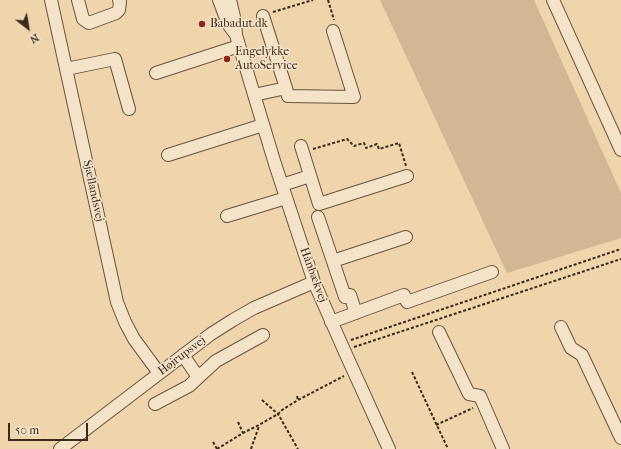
<!DOCTYPE html>
<html>
<head>
<meta charset="utf-8">
<style>
  body { margin:0 }
  #map { position:relative; width:621px; height:449px; overflow:hidden; background:#f0d4ac; font-family:"IM FELL French Canon",serif }
  canvas { display:block }
  .north { position:absolute; left:8px; top:8px; width:40px; height:40px; -webkit-text-stroke:3px #f5e3c9; paint-order:stroke; rotate:149deg; font-size:11px; font-weight:700; line-height:16px; text-align:center; color:#3b291b }
  .north::after { content:''; display:block; margin:auto; width:14px; height:18px; background:#3b291b; clip-path:polygon(50% 0,100% 100%,50% 72%,0 100%) }
  .scale { position:absolute; left:8px; top:423px; width:80px; height:18px; box-sizing:border-box; border:2px solid #3b291b; border-top:0; padding-left:5px; font-size:12px; line-height:14px; white-space:nowrap; color:#3b291b; -webkit-text-stroke:3px #f5e3c9; paint-order:stroke }
</style>
</head>
<body>
<div id="map">
<canvas width="621" height="449"></canvas>
<div class="north">N</div>
<div class="scale">50 m</div>
</div>
<script>
const g = document.querySelector('canvas').getContext('2d');
g.lineJoin = 'round';
function paint(path, color) { g.fillStyle = color; g.fill(path, 'evenodd'); }
const shape = rows => new Path2D(rows.map(r => 'M' + r).join(''));
function strokePath(path, color, width, dash) { g.strokeStyle = color; g.lineWidth = width; g.lineCap = dash ? 'butt' : 'round'; g.setLineDash(dash || []); g.stroke(path); }
function write(font, color, halo, rows, align = 'center') {
  g.font = font + ' "IM FELL French Canon",serif'; g.lineWidth = 3; g.setLineDash([]); g.textBaseline = 'middle'; g.strokeStyle = halo; g.fillStyle = color; for (const [text, x, y, turn = 0] of rows) {
    g.save(); g.translate(x, y); g.rotate((+turn || 0) * Math.PI / 180); g.textAlign = isNaN(turn) ? turn : align; if (halo) g.strokeText(text, 0, 0); g.fillText(text, 0, 0); g.restore();
  }
}
paint(shape([
  [380,0,534,0,621,193,621,238,507,273]
]), '#d1b793');
const minor = shape([
  [51,0,117,302,125,322,134,339,159,373],
  [78,0,83,19,89,23,116,13,119,10,120,2,119,0],
  [219,0,228,24,236,35],
  [230,0,235,21,236,35,275,164,314,282,344,350,389,449],
  [553,0,621,150],
  [263,16,286,88],
  [66,69,115,59,129,109],
  [156,73,239,46],
  [254,95,286,88,288,96,354,97,333,31],
  [301,146,319,204,407,176],
  [168,155,263,125],
  [282,185,310,176],
  [227,216,286,198],
  [318,217,345,297,350,295,356,313],
  [333,261,406,237],
  [331,322,404,295,407,302,492,272],
  [561,327,571,348,582,355,621,438],
  [439,332,469,394,480,396,503,449],
  [183,355,198,377],
  [155,404,189,386,216,361,263,335],
  [60,449,211,334,233,320,254,308,314,282]
]);
strokePath(minor, '#68543f', 14);
strokePath(shape([
  [328,0,334,20],
  [273,12,313,0],
  [313,149,347,139,354,146,364,143,366,148,377,144,379,149,399,143,406,166],
  [351,340,621,249],
  [354,347,621,259],
  [412,372,448,449],
  [297,396,298,400],
  [262,400,278,414,298,449],
  [238,422,243,433],
  [436,425,473,408],
  [213,442,217,449],
  [217,449,243,433,259,425,278,414,282,410,298,400,344,376],
  [251,449,259,426]
]), '#3b291b', 2, [3, 2]);
strokePath(minor, '#f5e3c9', 12);
for (const [x, y, r, color] of [
  [202,24,4,"#8f2418"],
  [227,59,4,"#8f2418"]
]) { const dot = new Path2D(); dot.arc(x, y, r, 0, 2 * Math.PI); g.fillStyle = color; g.fill(dot); strokePath(dot, '#f5e3c9', 1.5); }
write('12px', '#3b291b', '#f5e3c9', [
  ["Babadut.dk",210,24],
  ["Engelykke",235,52],
  ["AutoService",235,66]
], 'left');
write('12px', '#3b291b', '#f5e3c9', [
  ["Sjællandsvej",93,191,78],
  ["Hånbækvej",313,275,70],
  ["Højrupsvej",182,356,-37]
]);
</script>
</body>
</html>
